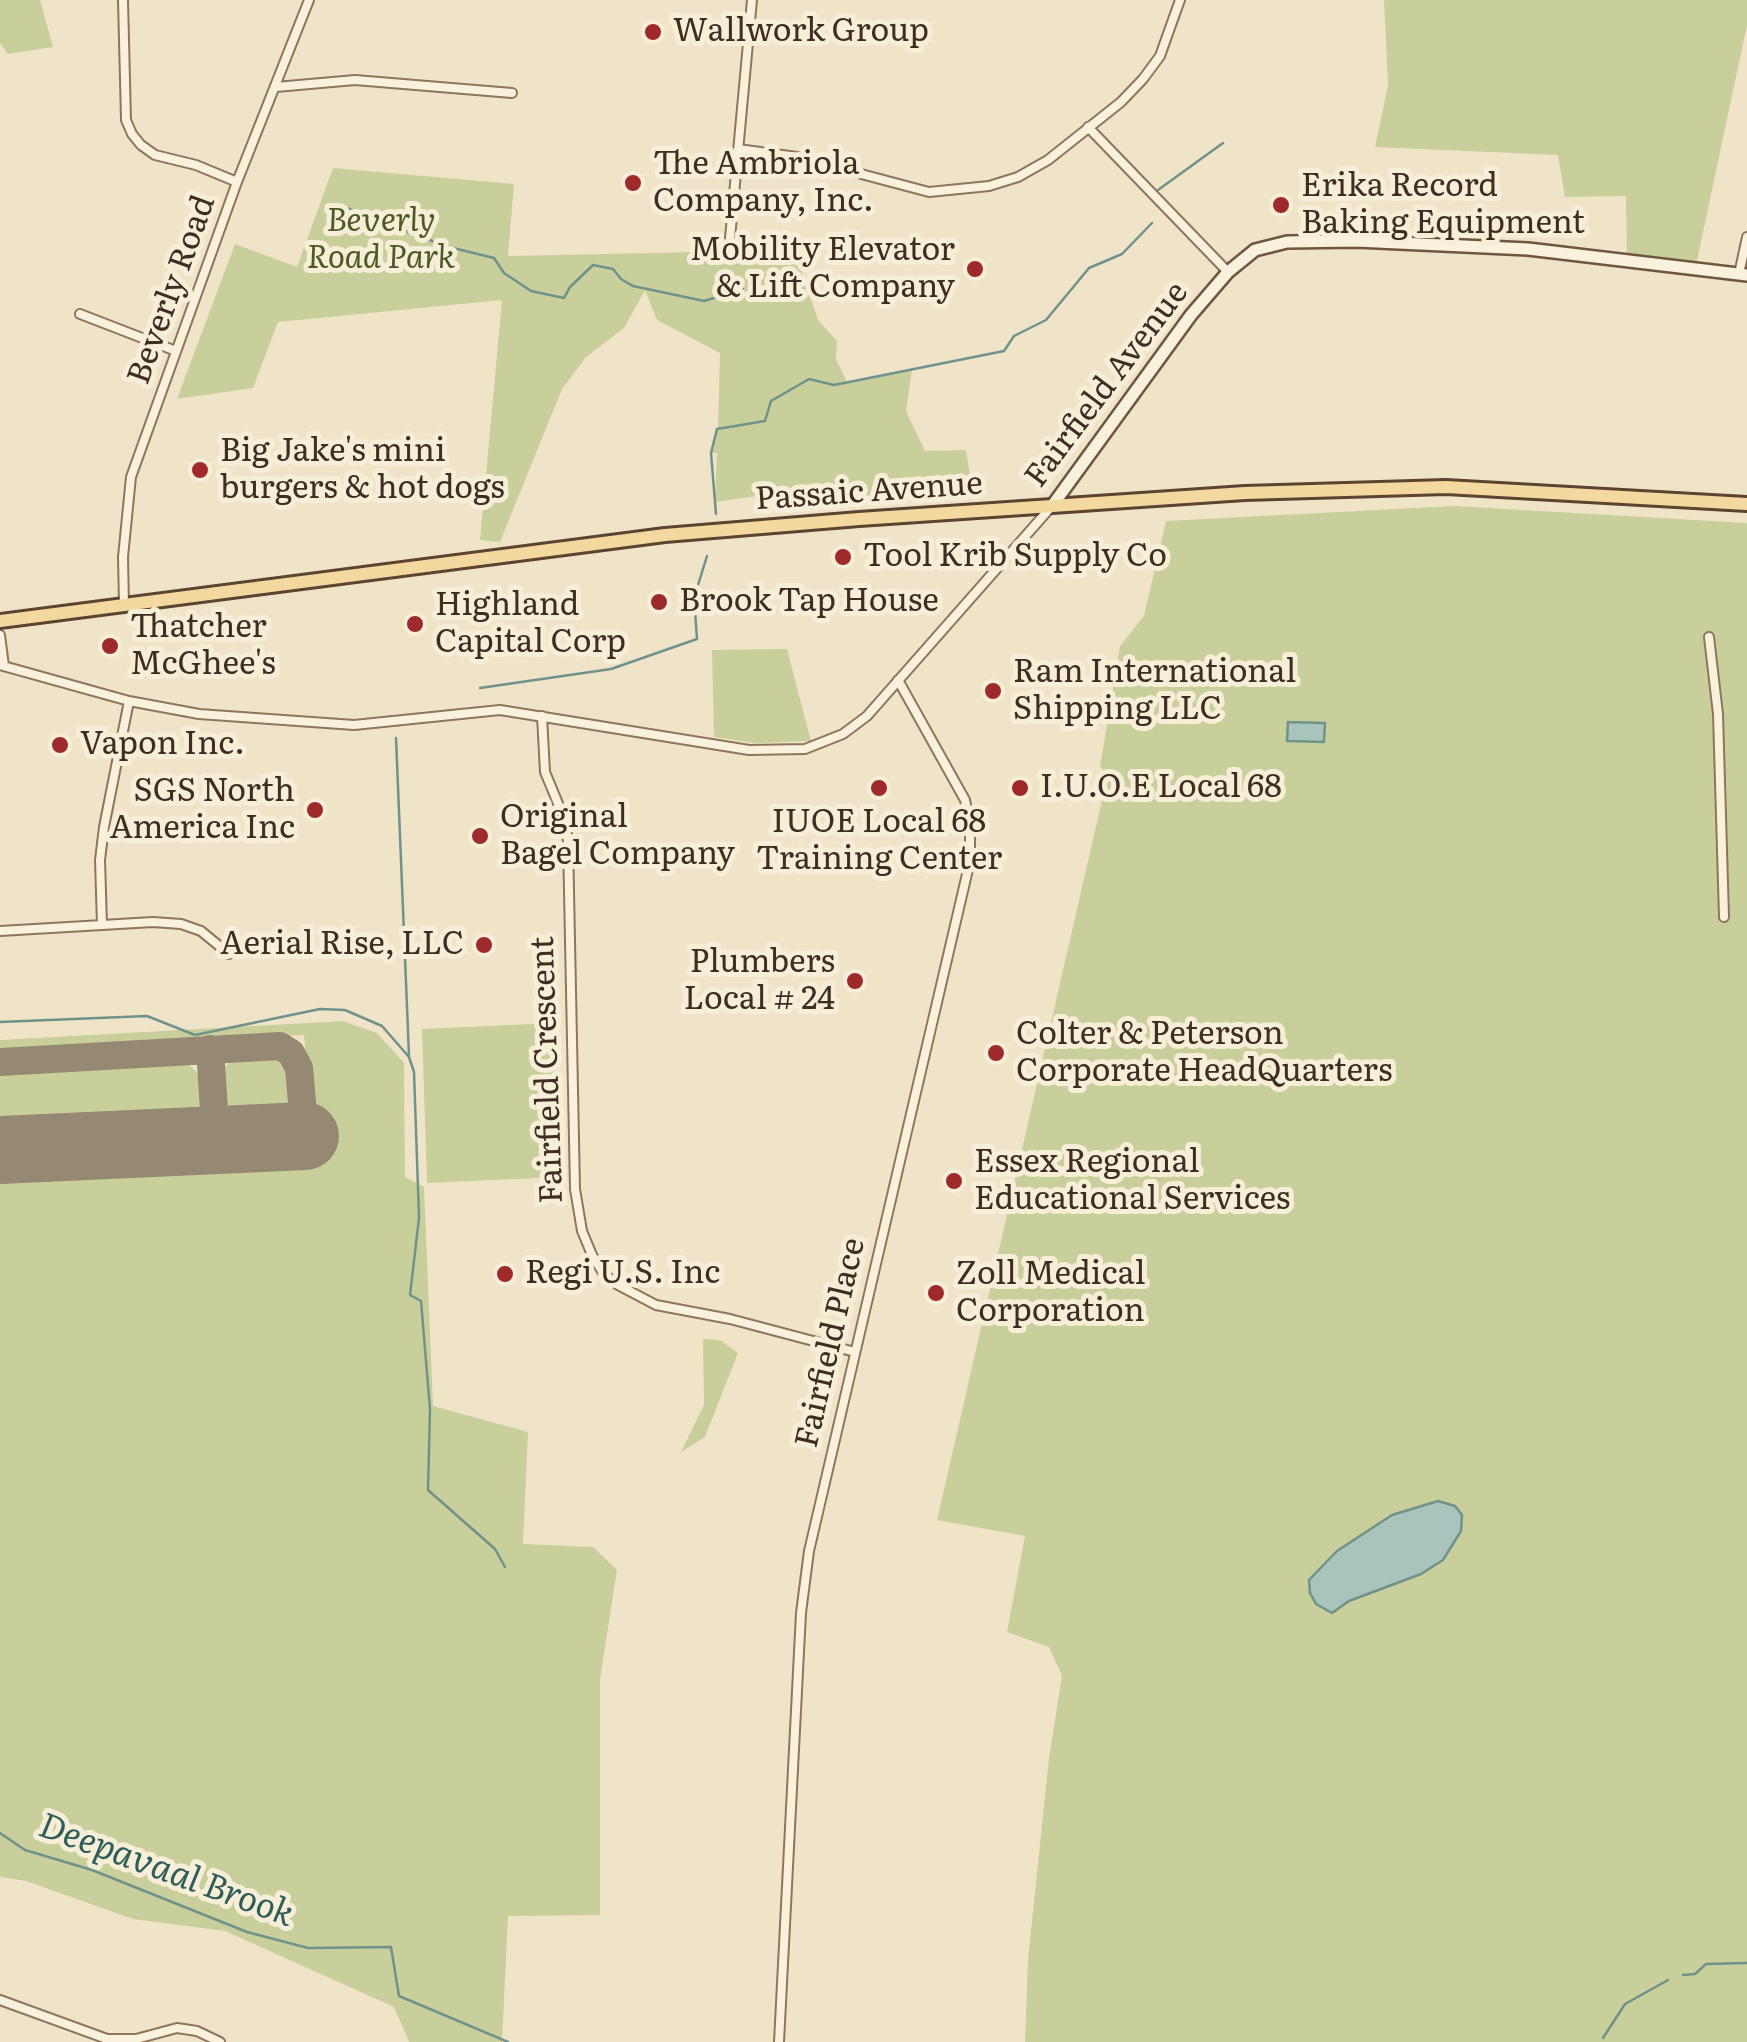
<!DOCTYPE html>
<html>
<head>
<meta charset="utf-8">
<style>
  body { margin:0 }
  canvas { display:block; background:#f0e4c8 }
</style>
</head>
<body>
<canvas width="1747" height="2042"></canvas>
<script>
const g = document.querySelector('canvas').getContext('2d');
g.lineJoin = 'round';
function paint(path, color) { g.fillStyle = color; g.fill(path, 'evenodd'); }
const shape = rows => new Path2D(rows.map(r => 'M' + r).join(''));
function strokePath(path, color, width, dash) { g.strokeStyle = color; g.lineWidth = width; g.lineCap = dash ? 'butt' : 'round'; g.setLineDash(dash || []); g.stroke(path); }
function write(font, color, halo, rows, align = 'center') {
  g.font = font + ' Literata,serif'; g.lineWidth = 10; g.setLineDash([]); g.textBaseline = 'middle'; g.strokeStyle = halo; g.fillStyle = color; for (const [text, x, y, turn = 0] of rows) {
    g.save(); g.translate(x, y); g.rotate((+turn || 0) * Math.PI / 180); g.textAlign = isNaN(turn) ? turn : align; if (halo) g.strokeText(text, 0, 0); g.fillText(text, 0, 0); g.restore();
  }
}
paint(shape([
  [0,0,40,0,53,47,8,54,0,43],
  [1384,0,1747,0,1747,25,1695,270,1627,258,1626,196,1565,197,1558,155,1375,147,1388,85],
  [333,168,514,184,508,256,795,250,818,320,837,341,836,359,847,382,912,370,906,411,925,451,966,450,972,488,902,490,903,499,857,497,858,492,770,494,715,502,717,453,711,453,718,428,720,353,657,320,645,290,624,328,586,357,562,389,500,542,480,540,502,300,278,322,253,388,177,399,235,244,297,267],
  [1454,506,1747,523,1747,2042,1025,2042,1028,1959,1049,1758,1062,1676,1049,1647,1007,1632,1025,1536,937,1520,1108,774,1100,767,1120,646,1144,616,1166,521],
  [787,649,811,741,755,743,714,737,712,650],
  [343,1021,377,1033,404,1063,405,1177,424,1187,433,1406,528,1432,523,1544,593,1547,617,1570,600,1679,600,1915,508,1916,502,2042,409,2042,394,2007,225,1931,133,1919,26,1881,0,1877,0,1174,314,1154,304,1035,0,1052,0,1040],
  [554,1023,560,1177,427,1183,422,1029],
  [271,1055,280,1058,290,1070,292,1105,277,1118,246,1120,236,1116,223,1098,224,1069,232,1059,241,1056],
  [168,1061,186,1062,203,1078,205,1089,201,1110,188,1122,0,1135,0,1071],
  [703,1339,720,1340,738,1353,705,1437,681,1452,704,1405]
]), '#c9cf9b');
const water = shape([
  [1288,722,1325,723,1324,742,1287,741,1288,722],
  [1438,1501,1455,1506,1462,1515,1461,1531,1443,1560,1421,1574,1349,1601,1332,1613,1316,1604,1310,1593,1309,1580,1337,1551,1392,1515,1438,1501]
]);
paint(water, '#a9c4bc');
strokePath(water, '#6f938a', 2.5);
strokePath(shape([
  [1158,190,1223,143],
  [344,207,445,246,494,258,504,273,531,291,564,298,570,287,593,265,613,269,621,279,633,286,704,301,743,289],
  [716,514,711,453,717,429,765,421,771,401,809,379,834,385,1004,351,1014,336,1046,320,1089,268,1122,254,1152,223],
  [480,688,611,669,697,639,694,598,707,556],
  [396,738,409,1056],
  [0,1022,147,1016,195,1035,320,1009,345,1010,382,1026,409,1057,414,1072,419,1218,410,1295,421,1301,430,1409,428,1490,495,1549,505,1567],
  [0,1833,25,1850,92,1870,247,1932,308,1948,391,1947,399,1996,508,2042],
  [1683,1975,1695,1974,1706,1964,1747,1963],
  [1603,2038,1625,2004,1668,1980]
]), '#6f938a', 2.5);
strokePath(shape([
  [210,1049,216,1141],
  [0,1062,280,1046,291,1053,299,1068,305,1136]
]), '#968974', 28);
strokePath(shape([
  [0,1150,305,1136]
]), '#968974', 68);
const street = shape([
  [123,0,126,120,132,134,141,145,155,155,196,165,237,182],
  [276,87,355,80,512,93],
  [1088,127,1228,272],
  [738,149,797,157,929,192,989,186,1018,177,1048,160,1121,102,1143,79,1160,56,1180,0],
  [730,238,752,0],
  [1739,274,1747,237],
  [80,314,176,351],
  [124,606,123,557,131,477,237,182,309,0],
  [0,635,4,666],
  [1709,637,1718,714,1724,917],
  [0,665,129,701,199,714,354,725,500,710,749,750,805,749,843,734,867,716,1051,507],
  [542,716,545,772,564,818,568,841,575,1189,582,1231,592,1255,604,1274,618,1285,656,1305,730,1319,855,1352],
  [102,925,100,860,104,827,129,701],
  [0,931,153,922,181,924,201,931,229,954],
  [0,2000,107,2039,136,2039,177,2028,197,2031,220,2042],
  [779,2042,801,1613,809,1551,970,861,970,825,965,800,898,680]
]);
const secondary = shape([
  [1052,506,1191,315,1228,272,1255,250,1287,242,1356,241,1528,249,1747,275]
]);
const primary = shape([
  [0,621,665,535,859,519,1245,493,1446,487,1747,504]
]);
strokePath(street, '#8d765c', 12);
strokePath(secondary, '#6f573f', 16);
strokePath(primary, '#5b4430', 18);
strokePath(street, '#faf1dc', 8);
strokePath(secondary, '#faf1dc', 11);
strokePath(primary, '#f3d9a0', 12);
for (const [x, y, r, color] of [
  [653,32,10,"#9e2a2b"],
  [633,183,10,"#9e2a2b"],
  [1281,205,10,"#9e2a2b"],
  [975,269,10,"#9e2a2b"],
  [200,470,10,"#9e2a2b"],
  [843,557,10,"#9e2a2b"],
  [659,602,10,"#9e2a2b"],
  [415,624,10,"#9e2a2b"],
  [110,646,10,"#9e2a2b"],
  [993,691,10,"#9e2a2b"],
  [60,745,10,"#9e2a2b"],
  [879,788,10,"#9e2a2b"],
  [1020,788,10,"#9e2a2b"],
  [315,810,10,"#9e2a2b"],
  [480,836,10,"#9e2a2b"],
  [484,945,10,"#9e2a2b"],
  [855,981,10,"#9e2a2b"],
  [996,1053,10,"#9e2a2b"],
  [954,1181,10,"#9e2a2b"],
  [505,1274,10,"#9e2a2b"],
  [936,1293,10,"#9e2a2b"]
]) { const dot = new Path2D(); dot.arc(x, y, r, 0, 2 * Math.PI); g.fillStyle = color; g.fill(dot); strokePath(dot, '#f7eed8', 4); }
write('32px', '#3d2e20', '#f7eed8', [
  ["Wallwork Group",673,32],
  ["The Ambriola",653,165],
  ["Company, Inc.",653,202],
  ["Erika Record",1301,187],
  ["Baking Equipment",1301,224],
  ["Mobility Elevator",955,251,"right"],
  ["& Lift Company",955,288,"right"],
  ["Big Jake's mini",220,452],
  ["burgers & hot dogs",220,489],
  ["Tool Krib Supply Co",863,557],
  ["Brook Tap House",679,602],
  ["Highland",435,606],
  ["Capital Corp",435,643],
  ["Thatcher",130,628],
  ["McGhee's",130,665],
  ["Ram International",1013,673],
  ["Shipping LLC",1013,710],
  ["Vapon Inc.",80,745],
  ["I.U.O.E Local 68",1040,788],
  ["SGS North",295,792,"right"],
  ["America Inc",295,829,"right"],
  ["Original",500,818],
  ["Bagel Company",500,855],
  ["IUOE Local 68",879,823,"center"],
  ["Training Center",879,860,"center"],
  ["Aerial Rise, LLC",464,945,"right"],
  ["Plumbers",835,963,"right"],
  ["Local # 24",835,1000,"right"],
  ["Colter & Peterson",1016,1035],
  ["Corporate HeadQuarters",1016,1072],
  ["Essex Regional",974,1163],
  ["Educational Services",974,1200],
  ["Regi U.S. Inc",525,1274],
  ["Zoll Medical",956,1275],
  ["Corporation",956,1312]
], 'left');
write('italic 32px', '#4d5a26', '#f7eed8', [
  ["Beverly",381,222],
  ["Road Park",381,259]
]);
write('32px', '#3d2e20', '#f7eed8', [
  ["Beverly Road",172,290,-70],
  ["Fairfield Avenue",1107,385,-53],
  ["Passaic Avenue",869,492,-4],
  ["Fairfield Crescent",548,1070,-92],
  ["Fairfield Place",831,1343,-77]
]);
write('italic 35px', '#2f5d5a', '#f7eed8', [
  ["Deepavaal Brook",166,1871,20]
]);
</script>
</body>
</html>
